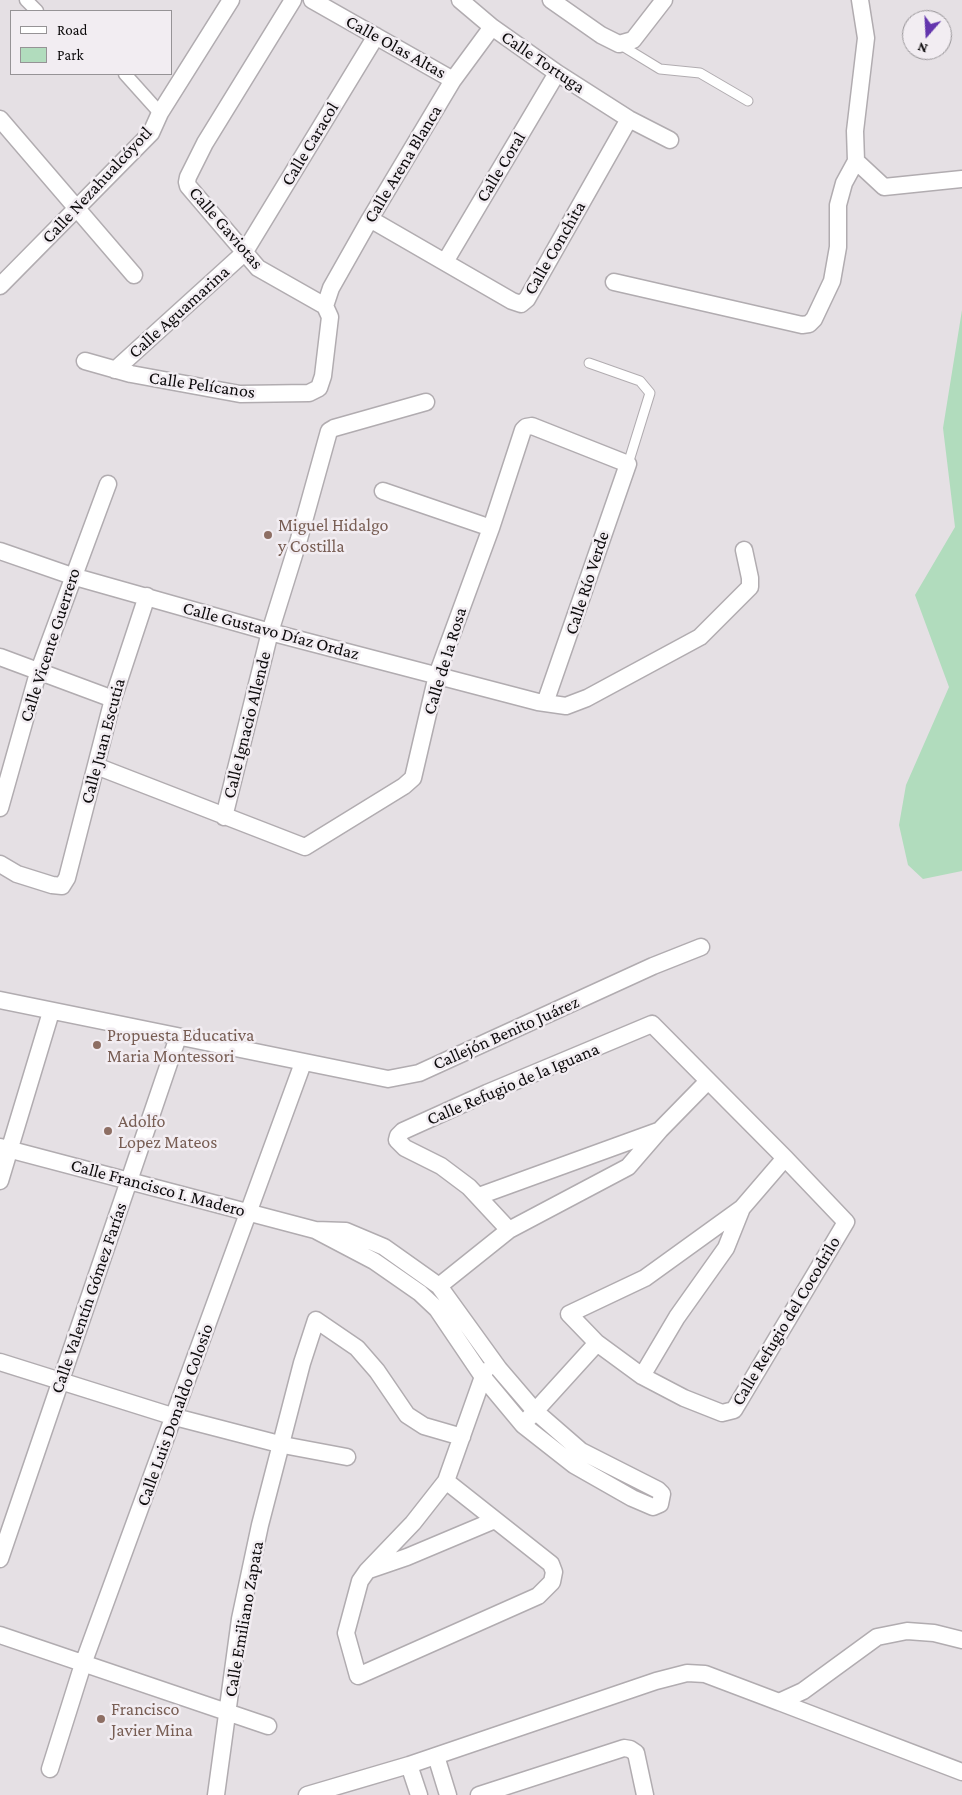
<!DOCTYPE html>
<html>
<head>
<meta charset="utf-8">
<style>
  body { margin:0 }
  #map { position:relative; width:962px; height:1795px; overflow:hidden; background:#e5e0e4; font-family:"Crimson Pro",serif }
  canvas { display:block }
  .legend { position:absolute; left:10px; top:10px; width:162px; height:65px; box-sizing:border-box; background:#f2edf2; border:1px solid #969396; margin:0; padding:6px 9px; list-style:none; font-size:15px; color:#0d0b0c }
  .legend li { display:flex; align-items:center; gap:10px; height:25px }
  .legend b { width:25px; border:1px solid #969396 }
  .north { position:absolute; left:902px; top:10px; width:50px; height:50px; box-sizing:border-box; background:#f2edf2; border:1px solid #969396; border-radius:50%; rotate:199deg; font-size:14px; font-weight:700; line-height:20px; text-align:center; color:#0d0b0c }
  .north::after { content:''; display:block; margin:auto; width:18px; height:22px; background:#6335ad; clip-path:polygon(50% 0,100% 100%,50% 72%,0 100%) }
</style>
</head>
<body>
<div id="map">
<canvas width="962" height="1795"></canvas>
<ul class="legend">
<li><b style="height:6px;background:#fff"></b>Road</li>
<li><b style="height:14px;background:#b1dcbd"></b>Park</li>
</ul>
<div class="north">N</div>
</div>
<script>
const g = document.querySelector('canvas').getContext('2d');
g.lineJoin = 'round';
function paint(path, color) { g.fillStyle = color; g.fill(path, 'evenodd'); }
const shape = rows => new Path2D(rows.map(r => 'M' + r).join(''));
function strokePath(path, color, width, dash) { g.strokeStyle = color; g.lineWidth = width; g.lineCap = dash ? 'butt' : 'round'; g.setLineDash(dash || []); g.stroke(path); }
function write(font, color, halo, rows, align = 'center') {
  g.font = font + ' "Crimson Pro",serif'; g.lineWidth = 5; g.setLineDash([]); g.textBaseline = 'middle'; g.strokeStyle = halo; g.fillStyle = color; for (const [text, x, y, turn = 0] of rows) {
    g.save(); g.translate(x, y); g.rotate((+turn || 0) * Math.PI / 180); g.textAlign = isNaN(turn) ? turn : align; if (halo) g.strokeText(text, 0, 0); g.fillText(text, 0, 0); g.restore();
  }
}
paint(shape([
  [962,310,962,871,923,879,908,865,899,825,906,785,949,687,915,595,955,527,943,428]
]), '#b1dcbd');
const service = shape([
  [619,44,660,69,700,73,748,101],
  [589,363,640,381,650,393,628,464]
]);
const pedestrian = shape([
  [26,0,37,11],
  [125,74,160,113]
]);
const minor = shape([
  [312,0,453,80],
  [460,0,492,27,557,73,629,119,670,140],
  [551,0,601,35,619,44,633,40,664,0],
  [0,119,134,275],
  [856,161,884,187,962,179],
  [370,219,512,301,521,304,527,299,629,119],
  [445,262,557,73],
  [614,282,802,325,809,324,814,319,832,281,838,247,838,205,844,183,856,161,855,131,866,38,860,0],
  [0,286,151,133,160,113,231,0],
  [325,306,331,288,370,219,453,80,492,27],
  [85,361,131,374,240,394,309,393,319,388,323,376,330,317,325,306,258,268,188,186,187,182,188,177,205,143,293,0],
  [115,370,244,253,376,36],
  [383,491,491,528],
  [0,551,72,576,270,632,538,702,566,706,587,698,700,637,750,587,750,578,744,550],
  [0,657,113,699],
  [96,766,305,847,404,786,413,778,437,675,491,528,523,430,526,427,532,426,628,464,545,703],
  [0,808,38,673,108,484],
  [224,817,270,632,299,539,329,431,334,428,426,402],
  [0,864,17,874,52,885,62,886,67,878,113,699,147,596],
  [0,1000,388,1079,419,1073,653,966,701,947],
  [0,1147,315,1230,374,1261,420,1293,437,1309,483,1377,523,1425,574,1465,632,1498,653,1507,660,1504,662,1494,658,1490,581,1451,535,1411,499,1369,439,1286,384,1247,346,1231,315,1230],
  [0,1181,51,1012],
  [479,1196,658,1131],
  [509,1230,469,1187,441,1166,405,1148,397,1140,398,1136,403,1131,487,1093,652,1024,785,1158,846,1222,734,1410,722,1413,684,1398,642,1376,597,1343,569,1314,645,1278,742,1208,785,1158],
  [439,1286,509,1230,628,1167,660,1130,708,1081],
  [0,1362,175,1417,283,1445,347,1457],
  [642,1376,677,1317,726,1248,742,1208],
  [528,1419,597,1343],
  [446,1481,551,1564,554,1572,552,1582,538,1596,358,1676,346,1633,360,1581,367,1571,413,1523,446,1481,485,1371],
  [0,1559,178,1037],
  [369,1570,407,1557,495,1520],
  [0,1635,268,1726],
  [779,1702,962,1772],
  [436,1756,448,1795],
  [409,1765,419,1795],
  [50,1769,83,1664,303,1063],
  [216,1795,240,1619,260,1525,302,1363,316,1320,357,1348,377,1371,407,1415,424,1426,462,1437],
  [307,1795,409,1765,656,1681,687,1673,705,1674,779,1702,803,1691,877,1637,907,1631,934,1633,962,1640],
  [479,1795,624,1748,630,1749,636,1753,645,1795]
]);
strokePath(service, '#b1acb0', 11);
strokePath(pedestrian, '#b1acb0', 15);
strokePath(minor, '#b1acb0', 19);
strokePath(service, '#fff', 9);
strokePath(pedestrian, '#fff', 12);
strokePath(minor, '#fff', 16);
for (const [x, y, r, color] of [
  [268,535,5,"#8d6e63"],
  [97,1045,5,"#8d6e63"],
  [108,1131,5,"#8d6e63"],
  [101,1719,5,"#8d6e63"]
]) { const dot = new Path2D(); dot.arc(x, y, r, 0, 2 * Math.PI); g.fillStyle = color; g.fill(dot); strokePath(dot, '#f2edf2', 2); }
write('18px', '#0d0b0c', '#f2edf2', [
  ["Calle Olas Altas",396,47,29],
  ["Calle Tortuga",543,62,34],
  ["Calle Caracol",310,144,-59],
  ["Calle Arena Blanca",403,164,-59],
  ["Calle Coral",501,167,-59],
  ["Calle Nezahualcóyotl",97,185,-47],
  ["Calle Gaviotas",226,228,49],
  ["Calle Conchita",555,248,-60],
  ["Calle Aguamarina",179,312,-42],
  ["Calle Pelícanos",202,385,8],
  ["Calle Río Verde",587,583,-72],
  ["Calle Gustavo Díaz Ordaz",271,631,15],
  ["Calle Vicente Guerrero",50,645,-72],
  ["Calle de la Rosa",445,661,-73],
  ["Calle Ignacio Allende",247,725,-76],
  ["Calle Juan Escutia",103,741,-75],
  ["Callejón Benito Juárez",506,1033,-24],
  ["Calle Refugio de la Iguana",513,1084,-23],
  ["Calle Francisco I. Madero",158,1188,15],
  ["Calle Valentín Gómez Farías",89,1298,-71],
  ["Calle Refugio del Cocodrilo",786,1321,-59],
  ["Calle Luis Donaldo Colosio",175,1415,-70],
  ["Calle Emiliano Zapata",244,1619,-80]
]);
write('18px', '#785e54', '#f2edf2', [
  ["Miguel Hidalgo",278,525],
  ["y Costilla",278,546],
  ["Propuesta Educativa",107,1035],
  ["Maria Montessori",107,1056],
  ["Adolfo",118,1121],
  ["Lopez Mateos",118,1142],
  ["Francisco",111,1709],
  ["Javier Mina",111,1730]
], 'left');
</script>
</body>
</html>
